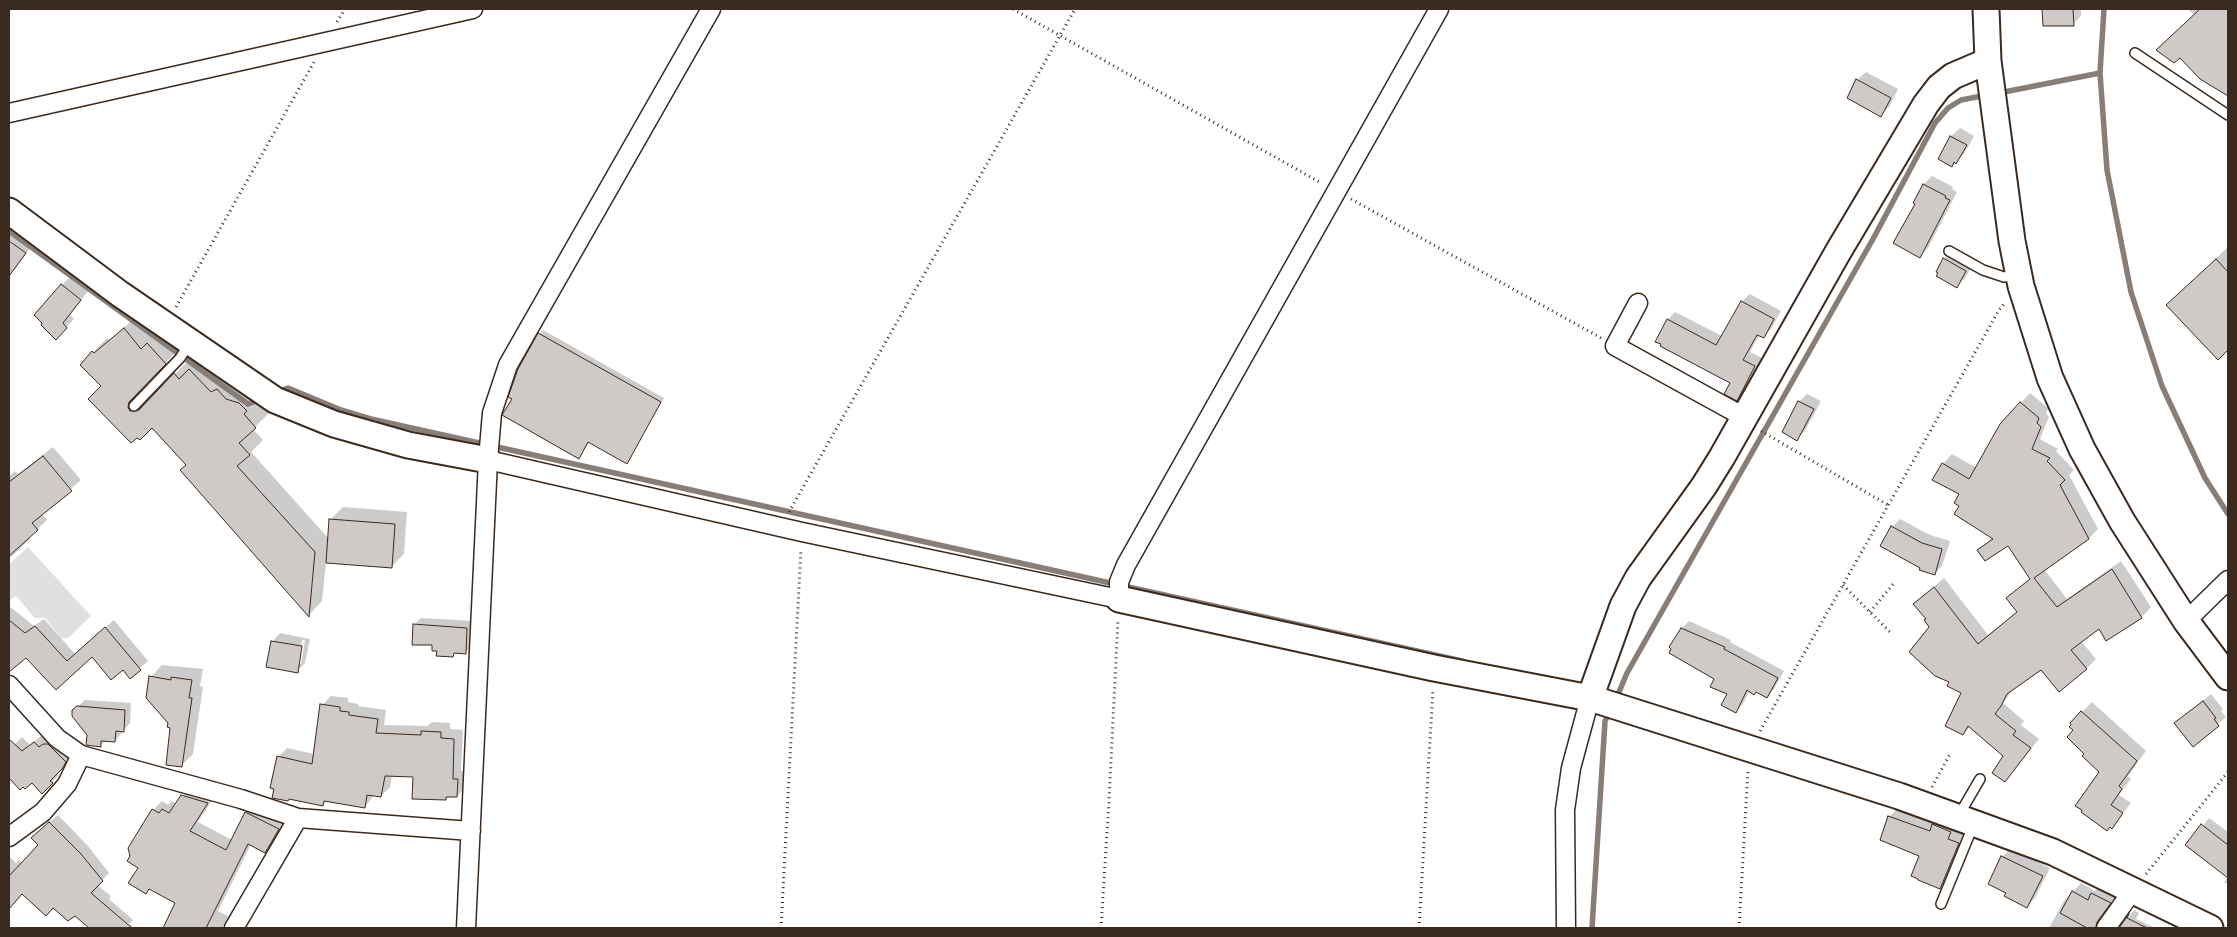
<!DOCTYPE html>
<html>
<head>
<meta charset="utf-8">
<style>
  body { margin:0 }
  #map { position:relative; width:2237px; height:937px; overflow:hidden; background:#fff; font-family:"Gochi Hand",sans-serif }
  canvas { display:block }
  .frame { position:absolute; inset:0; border:10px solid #3b2a1e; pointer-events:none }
</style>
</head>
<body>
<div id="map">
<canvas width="2237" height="937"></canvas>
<div class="frame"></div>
</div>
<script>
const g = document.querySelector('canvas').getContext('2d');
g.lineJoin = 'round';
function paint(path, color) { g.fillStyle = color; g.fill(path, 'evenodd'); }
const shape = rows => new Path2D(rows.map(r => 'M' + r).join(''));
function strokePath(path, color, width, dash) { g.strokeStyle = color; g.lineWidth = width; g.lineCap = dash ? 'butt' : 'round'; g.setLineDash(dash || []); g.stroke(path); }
paint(shape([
  [28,547,91,616,68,638,61,638,45,618,35,618,16,596,9,601,9,564]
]), '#e2e0de');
paint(shape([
  [2043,9,2081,9,2081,16,2073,24,2044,25],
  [2188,9,2228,9,2228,96,2201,78,2194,15],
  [1866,72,1898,89,1889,107,1881,115,1857,80],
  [1960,128,1974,136,1964,154,1952,165,1939,159,1951,136],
  [1932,176,1953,187,1952,189,1957,192,1928,248,1920,256,1917,203,1915,202,1924,184],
  [9,229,24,240,26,237,34,243,9,277],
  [2228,247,2228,348,2218,358,2184,289],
  [1952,251,1974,263,1965,278,1957,286,1944,259],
  [70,277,88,291,70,315,74,319,56,338,62,285],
  [1750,294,1781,311,1771,329,1763,337,1759,335,1750,352,1762,358,1744,392,1736,399,1732,382,1657,341,1668,319,1675,312,1722,336,1742,301],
  [139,315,156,336,162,330,179,349,143,386,141,393,144,397,153,397,189,360,193,365,204,355,257,399,269,413,253,429,263,440,251,452,329,539,330,520,343,507,407,512,404,554,392,566,326,562,322,601,309,615,187,465,152,426,140,438,102,386,81,365,107,338,109,340],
  [543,330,664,398,627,462,590,441,579,457,539,334],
  [2030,393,2048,408,2046,413,2049,417,2040,439,2058,449,2056,451,2074,470,2069,475,2098,529,2089,538,2044,569,2067,599,2121,561,2151,607,2142,617,2106,639,2099,627,2081,641,2096,659,2086,669,2042,669,2014,688,2003,703,2024,721,2021,725,2039,739,2005,781,2004,755,1970,727,1963,734,1962,693,1950,682,1927,618,1915,604,1944,578,1988,635,2018,611,2008,598,2031,578,2008,545,1979,550,1992,538,1960,506,1961,494,1943,464,1952,454,1977,468,2001,425],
  [1807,394,1821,401,1805,431,1797,439,1784,432,1799,402],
  [53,447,81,480,42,514,47,520,29,537,30,539,9,559,9,476,15,471,18,474],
  [1900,519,1930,535,1950,541,1942,566,1934,574,1922,567,1892,527],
  [9,606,34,626,44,619,75,654,114,620,148,661,130,677,123,668,92,656,56,688,26,656,18,663,9,653,13,648,9,645],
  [421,618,474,621,473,645,465,653,456,652,453,656,438,650,414,625],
  [1689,621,1731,640,1730,642,1784,671,1774,689,1767,696,1756,691,1750,690,1743,704,1736,711,1728,694,1682,628],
  [280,633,310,639,305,663,297,671,272,642],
  [302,640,305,640,301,664,298,664],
  [162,665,203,669,200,686,203,687,193,754,182,765,171,727,151,677],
  [2211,694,2223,709,2221,711,2226,717,2193,745,2176,723],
  [331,696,348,698,348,702,358,704,358,706,386,710,384,725,427,726,432,722,450,723,450,729,463,730,461,771,467,771,466,787,457,796,448,795,445,799,414,776,392,775,390,787,381,796,374,795,365,807,327,800,323,804,278,757,287,748,314,754,322,705],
  [85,700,131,703,130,723,115,741,106,740,100,746,88,734,73,711],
  [2092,702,2146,751,2128,776,2131,779,2119,795,2131,803,2112,827,2101,772,2086,753,2071,723],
  [42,735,48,741,51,737,72,754,70,760,57,773,59,775,42,792,32,782,20,788,9,776,9,750,22,737,30,745],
  [191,787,216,794,198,822,232,840,246,813,255,804,287,820,274,843,265,851,251,844,218,911,228,916,223,928,164,928,177,903,150,888,146,893,140,867,153,810,162,801,168,805,172,801,176,804],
  [1900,806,1969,832,1950,877,1940,888,1921,856,1889,817],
  [58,815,88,846,109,873,97,885,111,896,109,899,133,920,129,924,134,928,91,928,75,914,22,893,9,905,9,856,16,863,19,860,22,863,39,846,40,830],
  [2209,818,2228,832,2228,876,2187,845],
  [2010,849,2050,868,2035,898,2027,906,2002,857],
  [2228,877,2228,885,2224,882],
  [2081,883,2095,891,2100,886,2118,895,2105,913,2104,924,2099,928,2086,926,2085,928,2049,928,2064,901],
  [2134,910,2139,913,2136,919,2155,928,2120,928]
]), '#0003');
strokePath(shape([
  [2104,9,2100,73,2107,170,2131,292,2162,386,2205,478,2228,514],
  [1999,93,2100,73],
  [9,231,248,404,261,399],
  [277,392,288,388,341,410,371,419,1462,661],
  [1616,699,1627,673,1873,239,1935,123,1948,108,1961,100,1987,95],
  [1592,928,1605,721,1611,710]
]), '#887e77', 5.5);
const building = shape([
  [2042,9,2073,9,2074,26,2043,26,2042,9],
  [2200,9,2228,9,2228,96,2200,79,2180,58,2174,63,2156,50,2200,9],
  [1856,79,1891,98,1881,117,1847,98,1856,79],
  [1950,136,1967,145,1956,164,1954,162,1952,167,1938,159,1950,136],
  [1923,184,1946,196,1945,198,1950,200,1920,258,1893,243,1915,204,1913,203,1923,184],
  [9,241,26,253,9,276,9,241],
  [1943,258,1966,271,1957,288,1936,276,1938,273,1936,272,1943,258],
  [2216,259,2228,272,2228,350,2218,360,2166,305,2216,259],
  [61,284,81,300,63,323,67,328,56,340,41,325,42,323,34,315,61,284],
  [1741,301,1774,319,1764,338,1757,335,1743,360,1755,366,1737,401,1724,394,1730,383,1660,346,1661,344,1655,342,1667,319,1716,345,1741,301],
  [124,328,141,349,147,343,166,364,129,402,128,407,130,411,139,410,174,373,179,379,189,369,211,392,217,389,226,399,239,403,247,411,244,414,256,428,239,443,250,455,237,466,315,552,309,617,180,470,186,465,152,428,140,440,137,438,131,443,88,399,101,386,80,365,92,351,94,353,124,328],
  [538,333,661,402,627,464,588,442,579,459,502,415,512,399,508,397,518,369,538,333],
  [1798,401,1814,409,1797,441,1782,432,1798,401],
  [2020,402,2039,418,2037,423,2041,427,2032,449,2050,458,2047,461,2065,480,2060,485,2089,539,2034,578,2057,607,2112,569,2142,618,2106,641,2099,629,2071,650,2087,669,2059,692,2041,670,2007,694,2001,706,1995,714,2016,731,2013,735,2031,748,2005,782,1992,773,2003,756,1968,726,1963,735,1945,726,1961,693,1947,686,1949,682,1935,676,1909,652,1929,627,1924,620,1926,619,1913,604,1934,587,1978,644,2017,612,2006,598,2030,579,2008,546,1985,561,1977,550,1993,539,1954,514,1959,506,1954,503,1959,494,1932,480,1942,463,1969,479,2000,424,2020,402],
  [43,456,72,491,32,523,38,530,9,556,9,482,43,456],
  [329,519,395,524,392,568,326,563,329,519],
  [1891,526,1922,543,1942,549,1935,575,1919,570,1920,568,1880,546,1891,526],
  [9,620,25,633,35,626,67,661,105,627,141,670,130,679,123,670,111,680,92,657,56,690,26,658,9,672,9,620],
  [413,624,467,628,466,654,454,653,453,657,436,656,437,651,432,651,432,645,412,645,413,624],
  [1681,628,1725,647,1724,649,1778,678,1767,698,1756,692,1754,695,1747,690,1736,713,1721,705,1727,694,1710,687,1714,679,1669,653,1671,649,1669,647,1681,628],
  [271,641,302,646,298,673,266,667,271,641],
  [149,676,171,680,171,677,192,680,189,698,192,698,182,767,166,765,170,728,167,727,168,723,146,698,149,676],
  [2203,701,2216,718,2214,719,2219,726,2193,747,2174,723,2203,701],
  [320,704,340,707,340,711,349,712,349,715,378,719,376,733,421,735,421,731,441,732,441,738,454,739,453,779,458,779,457,797,446,797,446,800,412,799,413,777,385,776,381,797,367,795,365,808,324,801,323,806,289,799,288,801,272,798,274,789,270,788,277,756,312,764,320,704],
  [77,706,125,710,124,732,116,731,115,742,101,741,101,747,86,745,87,735,72,716,72,710,77,706],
  [2081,711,2137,761,2119,786,2122,789,2111,805,2123,813,2112,829,2110,827,2107,831,2081,812,2082,810,2075,806,2099,772,2082,756,2084,754,2067,737,2073,730,2069,727,2071,725,2070,723,2081,711],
  [9,739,22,751,34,742,39,747,43,744,48,744,66,762,62,769,50,781,53,783,42,794,32,783,25,789,23,787,20,790,9,778,9,739],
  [181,795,208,803,190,831,226,850,245,812,279,829,265,853,248,844,206,928,163,928,175,903,149,889,146,894,128,883,138,868,127,861,130,856,128,848,152,809,159,813,162,809,169,813,181,795],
  [1888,816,1930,831,1932,824,1951,832,1948,839,1959,843,1940,889,1918,880,1918,879,1911,876,1919,856,1880,840,1888,816],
  [49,822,81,854,103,881,91,893,132,928,89,928,75,916,68,921,53,908,46,916,22,894,9,909,9,876,38,845,31,838,49,822],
  [2201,824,2228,845,2228,878,2185,845,2201,824],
  [2001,856,2043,876,2027,908,2004,896,2006,893,1988,884,2001,856],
  [2072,891,2088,900,2091,893,2111,903,2097,922,2096,928,2087,928,2060,913,2072,891],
  [2129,914,2127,918,2147,928,2119,928,2129,914]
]);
paint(building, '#cfcac7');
strokePath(building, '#3b2a1e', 1);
const lane = shape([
  [2135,53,2228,115],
  [1949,251,1983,270,2004,277,2018,275],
  [134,406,180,358,190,343],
  [1959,815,1980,779],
  [1941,904,1973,826]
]);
const street = shape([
  [9,113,473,9],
  [1638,303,1615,346,1744,417],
  [488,460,802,532,1119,599,1119,582,1126,565,1439,9],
  [2186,621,2228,580],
  [9,685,57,738,81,755,241,799,298,818,471,831],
  [9,837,43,812,67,784,81,755],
  [234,928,298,818],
  [466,928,488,460,492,413,508,365,711,9],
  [1566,928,1565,810,1571,768,1590,698],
  [2106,928,2133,890]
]);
const secondary = shape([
  [1986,9,1988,61,2012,241,2021,286,2050,378,2082,449,2122,521,2186,621,2228,677],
  [9,211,120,294,275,400,334,424,408,445,488,460],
  [1119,599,1434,668,1590,698,1899,796,2053,852,2210,928],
  [1590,698,1623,606,1638,578,1704,486,1722,457,1838,252,1926,104,1939,87,1953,76,1988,61]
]);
strokePath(lane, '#3b2a1e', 12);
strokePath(street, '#3b2a1e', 21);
strokePath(secondary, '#3b2a1e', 29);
strokePath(shape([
  [1013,9,1321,183],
  [337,22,345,9],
  [1351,199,1601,338],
  [176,307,314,62],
  [1761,431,1888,505],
  [789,512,1075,9],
  [1843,585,1891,633],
  [1870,612,1894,583],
  [1760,731,1999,310,2005,303],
  [1932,787,1950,754],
  [2146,874,2228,772],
  [781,928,801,549],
  [1101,928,1109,801,1118,620],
  [1419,928,1433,689],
  [1739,928,1748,770]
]), '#3b2a1e', 3, [1, 4]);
strokePath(lane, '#fff', 9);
strokePath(street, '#fff', 18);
strokePath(secondary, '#fff', 25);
</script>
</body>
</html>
